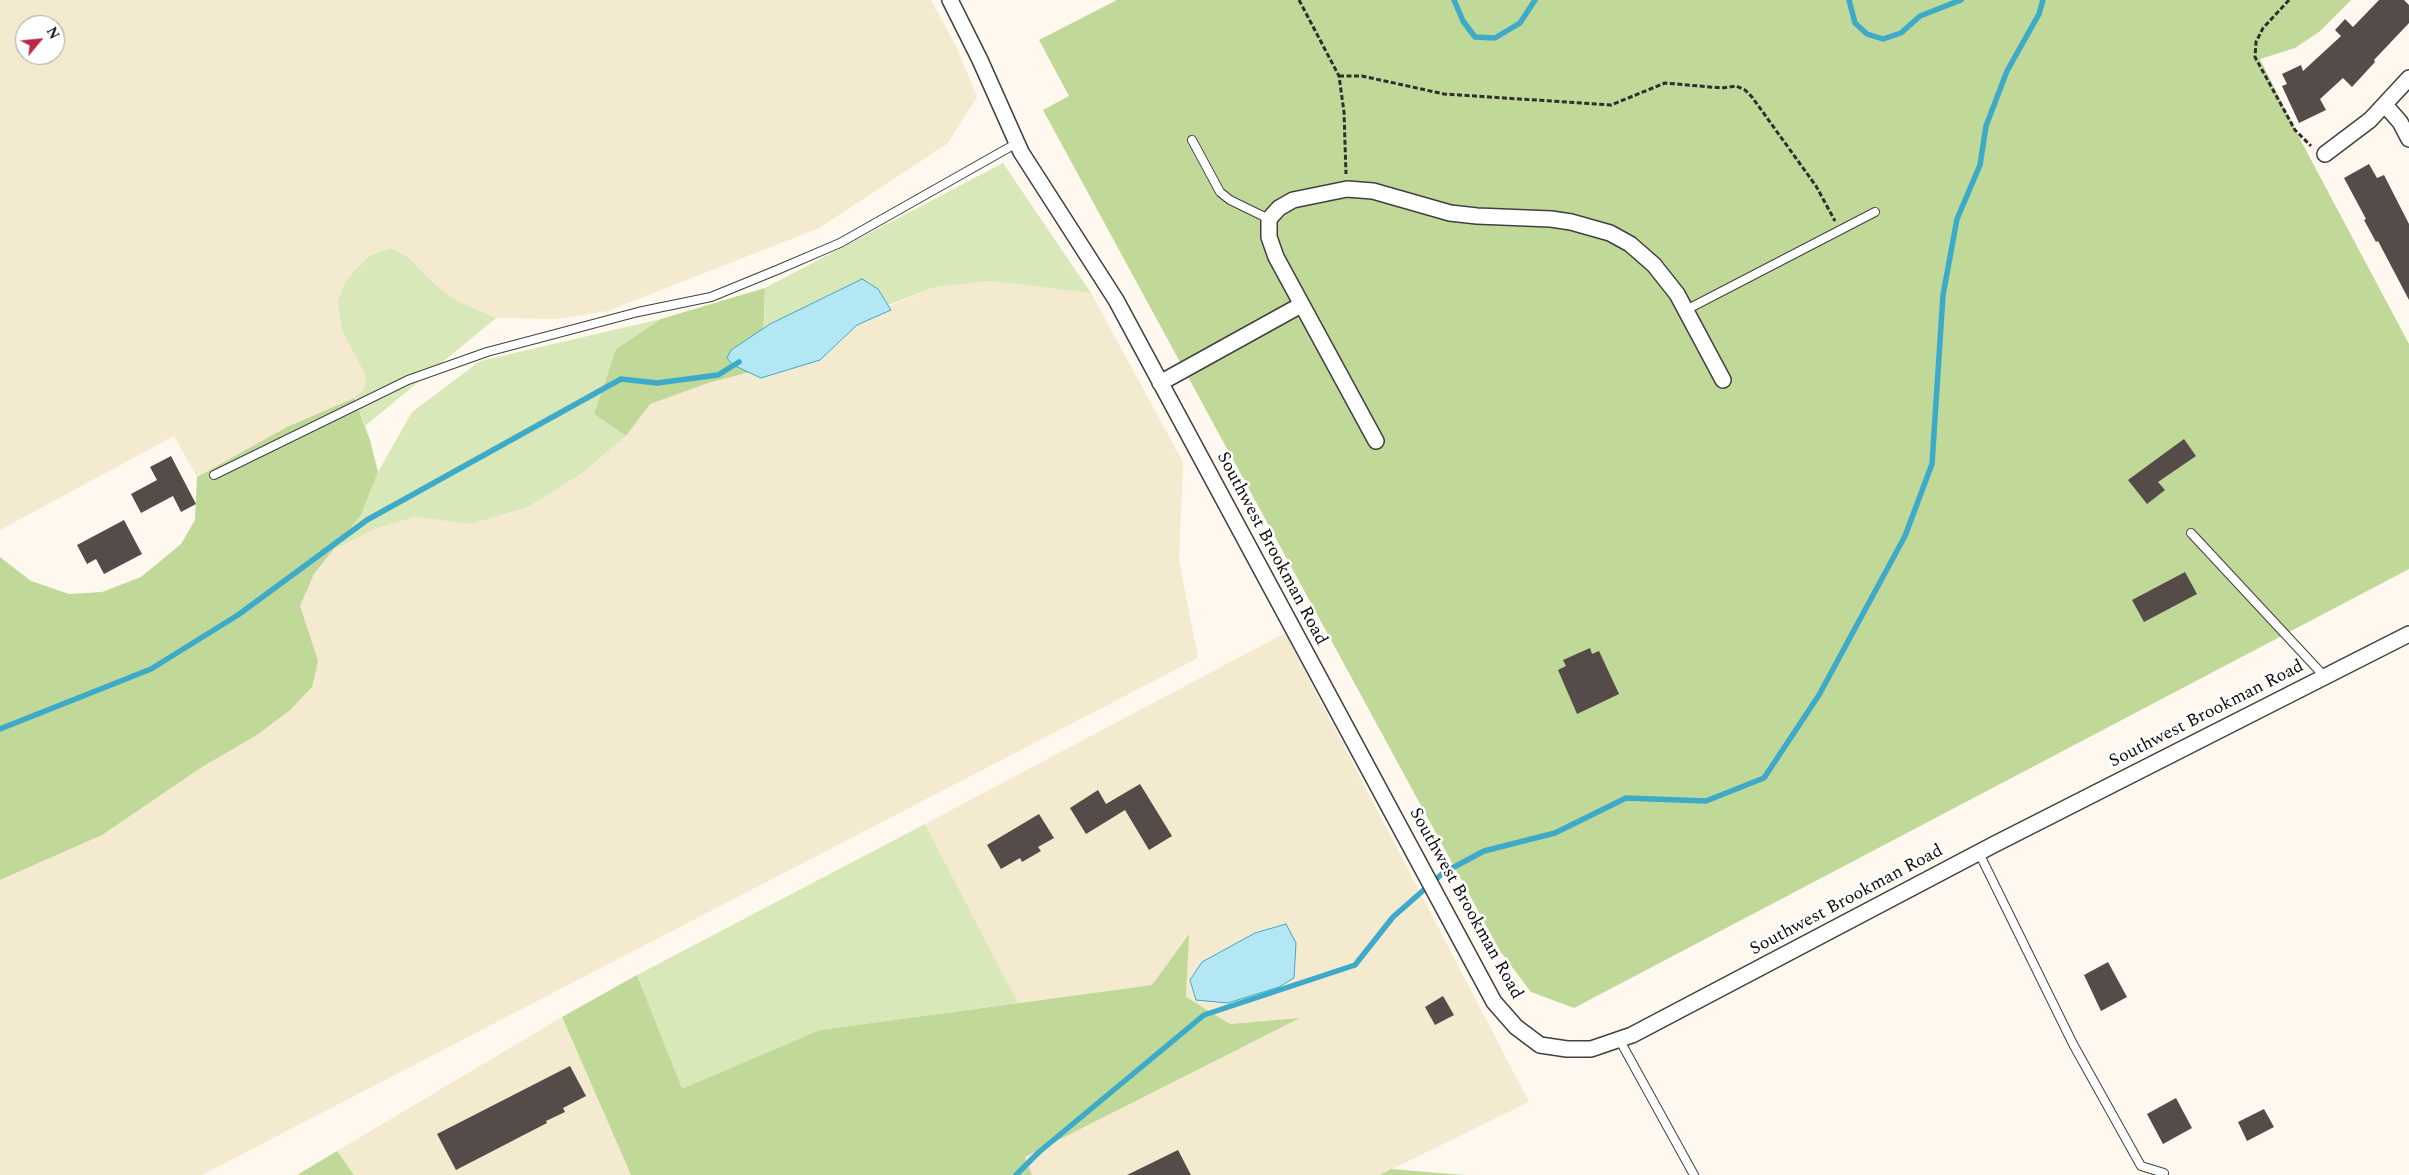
<!DOCTYPE html>
<style>
body{margin:0}
#map{position:relative;width:2409px;height:1175px;overflow:hidden;background:#fef8ee;font-family:Spectral,serif}
canvas{display:block}
.north{position:absolute;left:15px;top:15px;width:50px;height:50px;box-sizing:border-box;background:#fff;border:1px solid #9e9e9e;border-radius:50%;rotate:62deg;font-size:14px;font-weight:700;line-height:20px;text-align:center;color:#0d0d0d}
.north::after{content:'';display:block;margin:auto;width:18px;height:22px;background:#b92949;clip-path:polygon(50% 0,100% 100%,50% 72%,0 100%)}
</style>
<div id="map">
<canvas width="2409" height="1175"></canvas>
<div class="north">N</div>
</div>
<script>
const ctx = document.querySelector('canvas').getContext('2d');
ctx.lineJoin = 'round';
function fill(path, color) {
  ctx.fillStyle = color;
  ctx.fill(path, 'evenodd');
}
function shape(rows) {
  const path = new Path2D();
  for (const r of rows) {
    path.moveTo(r[0], r[1]);
    for (let i = 2; i < r.length; i += 2) path.lineTo(r[i], r[i + 1]);
  }
  return path;
}
function stroke(path, color, width, dash) {
  ctx.strokeStyle = color;
  ctx.lineWidth = width;
  ctx.lineCap = dash ? 'butt' : 'round';
  ctx.setLineDash(dash || []);
  ctx.stroke(path);
}
function write(font, color, halo, rows, align = 'center') {
  ctx.font = font + ' Spectral,serif';
  ctx.lineWidth = 5;
  ctx.setLineDash([]);
  ctx.textBaseline = 'middle';
  ctx.strokeStyle = halo;
  ctx.fillStyle = color;
  for (const [text, x, y, turn = 0] of rows) {
    ctx.save();
    ctx.translate(x, y);
    ctx.rotate((+turn || 0) * Math.PI / 180);
    ctx.textAlign = isNaN(turn) ? turn : align;
    if (halo) ctx.strokeText(text, 0, 0);
    ctx.fillText(text, 0, 0);
    ctx.restore();
  }
}
fill(shape([
 [0,0,931,0,956,46,977,97,947,144,819,228,608,311,558,319,496,318,457,301,432,282,408,257,391,248,371,255,362,368,366,379,363,390,354,398,287,427,197,477,174,436,0,530],
 [25,25,55,25,55,55,25,55],
 [990,281,1091,293,1183,462,1179,560,1198,658,202,1175,0,1175,0,880,102,835,202,767,257,735,289,711,307,632,300,606,314,574,333,550,375,529,415,517,470,524,526,508,581,474,626,436,652,402,708,383,785,364,846,324,935,287],
 [1285,633,1529,1102,1380,1175,1032,1175,1025,1157,1298,1019,1230,1024,1186,997,1188,935,1152,985,1018,1003,925,824],
 [562,1017,631,1175,354,1175,337,1151]
]), '#f4eacf');
fill(shape([
 [1003,163,1091,293,990,281,935,287,888,305,878,289,764,328,765,288],
 [391,248,408,257,432,282,457,301,496,318,365,426,354,398,363,390,366,379,362,368,342,330,338,302,344,284,355,270,371,255],
 [661,319,616,349,594,414,626,436,581,474,526,508,470,524,415,517,375,529,333,550,361,515,378,472,412,412,480,361],
 [925,824,1018,1003,820,1030,682,1090,637,975]
]), '#d9e8b8');
fill(shape([
 [1117,0,2351,0,2319,32,2295,48,2260,59,2301,141,2409,344,2409,569,1574,1008,1531,992,1500,951,1043,110,1069,96,1039,40],
 [765,288,762,369,708,383,650,404,626,436,594,414,616,349,661,319],
 [354,398,370,440,378,472,361,515,314,574,300,606,318,661,312,687,289,711,257,735,202,767,102,835,0,880,0,557,31,581,69,594,102,592,141,577,181,544,195,520,197,477,287,427],
 [1189,934,1186,997,1230,1024,1300,1018,1025,1157,1032,1175,631,1175,562,1017,637,975,682,1089,820,1030,1152,985],
 [337,1151,354,1175,297,1175],
 [1391,1169,1465,1175,1380,1175]
]), '#c0d898');
const water = shape([
 [862,279,878,289,891,310,857,325,820,360,761,378,733,365,727,358,731,350,770,324,862,279],
 [1286,924,1296,943,1294,978,1279,987,1228,1003,1196,1000,1190,980,1202,962,1255,933,1286,924]
]);
fill(water, '#b4e7f4');
stroke(water, '#3daac9', 1);
stroke(shape([
 [1454,0,1463,21,1475,37,1495,38,1520,23,1535,0],
 [1849,0,1855,23,1867,34,1883,39,1901,33,1920,16,1961,0],
 [0,729,151,669,238,615,367,520,621,379,657,383,718,375,739,362],
 [1016,1175,1039,1152,1204,1015,1355,965,1393,917,1443,873,1484,851,1555,833,1626,798,1706,801,1764,778,1819,695,1905,536,1932,464,1943,295,1957,219,1980,165,1986,126,2007,71,2039,14,2043,0]
]), '#3daac9', 5.5);
fill(shape([
 [2379,0,2404,0,2409,5,2409,23,2374,60,2375,62,2352,87,2343,78,2320,99,2326,110,2299,123,2282,86,2287,84,2282,74,2301,65,2303,71,2341,36,2335,30,2345,19,2353,27],
 [2369,164,2377,178,2384,175,2409,224,2409,300,2378,241,2376,242,2364,220,2366,219,2344,178],
 [2184,439,2196,456,2158,482,2165,490,2147,504,2128,480],
 [171,456,196,504,181,512,173,496,141,513,131,494,157,480,150,467],
 [124,520,142,554,104,574,96,559,87,564,77,545],
 [2185,572,2197,594,2144,622,2132,600],
 [1590,648,1592,654,1599,651,1619,694,1577,714,1558,670,1566,666,1563,660],
 [1140,784,1172,836,1149,850,1125,810,1086,834,1070,808,1098,790,1106,804],
 [1039,814,1054,838,1038,847,1041,851,1022,862,1020,858,1001,869,987,845],
 [2108,962,2127,997,2101,1011,2084,975],
 [1443,996,1454,1015,1435,1025,1425,1007],
 [570,1066,586,1096,563,1108,565,1112,546,1121,547,1123,456,1170,437,1134],
 [2176,1098,2192,1128,2163,1144,2147,1114],
 [2264,1109,2274,1127,2247,1141,2238,1122],
 [1178,1150,1191,1175,1127,1175]
]), '#554c4a');
const lane = shape([
 [1192,140,1220,192,1230,200,1269,219],
 [1686,310,1875,212],
 [214,475,408,380,487,352,638,312,711,297,777,270,840,243,1017,143],
 [2191,533,2325,677],
 [1979,853,2073,1044,2141,1166,2164,1173],
 [1619,1039,1694,1175]
]);
const street = shape([
 [950,0,980,60,1021,152,1116,300,1494,1002,1516,1027,1540,1045,1567,1049,1591,1049,1632,1035,1995,844,2409,634],
 [2385,105,2400,122,2409,139],
 [2325,154,2370,120,2409,78],
 [1160,383,1301,305],
 [1376,441,1276,257,1269,237,1269,219,1279,208,1293,200,1347,189,1373,191,1450,213,1477,216,1551,219,1571,222,1610,233,1630,244,1654,265,1677,294,1723,380]
]);
stroke(lane, '#404040', 10);
stroke(street, '#404040', 18);
stroke(shape([
 [1299,0,1339,76,1344,112,1346,174],
 [2289,0,2263,28,2256,42,2255,57,2295,130,2311,146],
 [1339,76,1362,76,1444,94,1611,105,1665,83,1722,88,1736,86,1745,90,1752,97,1816,186,1835,221]
]), '#2f2f2f', 3, [5, 2.5]);
stroke(lane, '#fff', 8);
stroke(street, '#fff', 15);
write('18px', '#0d0d0d', '#fff', [
 ["Southwest Brookman Road",1271,549,62],
 ["Southwest Brookman Road",2207,715,-27],
 ["Southwest Brookman Road",1847,901,-28],
 ["Southwest Brookman Road",1465,904,61]
]);
</script>
